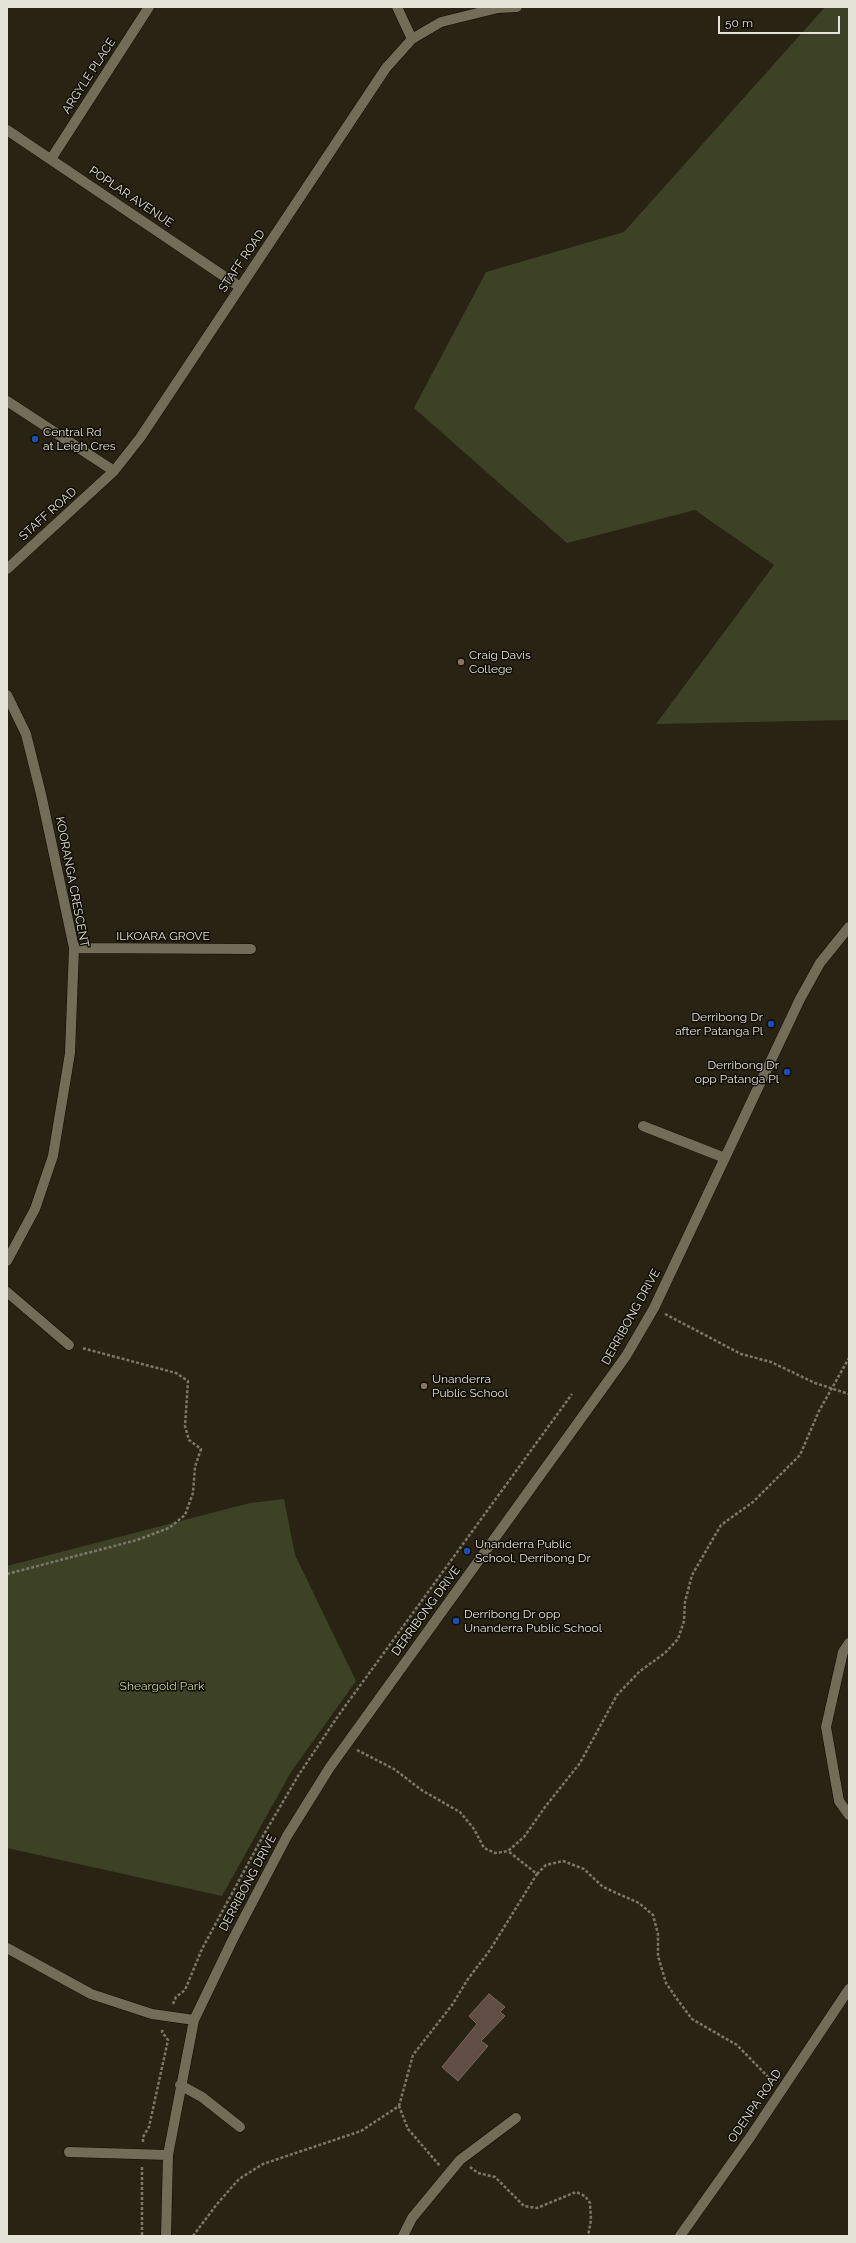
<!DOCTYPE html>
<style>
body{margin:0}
#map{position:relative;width:856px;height:2243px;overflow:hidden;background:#282312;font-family:Raleway,sans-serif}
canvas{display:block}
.frame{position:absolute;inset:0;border:8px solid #e5e2d7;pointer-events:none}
.scale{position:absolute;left:718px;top:16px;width:122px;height:18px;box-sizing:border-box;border:2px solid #e5e2d7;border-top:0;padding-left:5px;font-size:12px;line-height:14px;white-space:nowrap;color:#e5e2d7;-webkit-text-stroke:3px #0f0d06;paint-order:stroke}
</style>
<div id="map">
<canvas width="856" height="2243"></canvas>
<div class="frame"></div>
<div class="scale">50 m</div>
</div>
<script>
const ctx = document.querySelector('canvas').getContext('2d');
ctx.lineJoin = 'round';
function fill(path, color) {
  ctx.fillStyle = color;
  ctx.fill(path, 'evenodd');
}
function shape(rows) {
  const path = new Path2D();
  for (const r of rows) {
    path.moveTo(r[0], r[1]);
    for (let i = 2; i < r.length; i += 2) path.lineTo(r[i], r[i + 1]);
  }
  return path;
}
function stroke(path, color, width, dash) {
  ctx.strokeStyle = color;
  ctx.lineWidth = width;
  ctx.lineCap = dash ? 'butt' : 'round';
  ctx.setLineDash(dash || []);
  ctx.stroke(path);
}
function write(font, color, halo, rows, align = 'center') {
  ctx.font = font + ' Raleway,sans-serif';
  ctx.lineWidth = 3;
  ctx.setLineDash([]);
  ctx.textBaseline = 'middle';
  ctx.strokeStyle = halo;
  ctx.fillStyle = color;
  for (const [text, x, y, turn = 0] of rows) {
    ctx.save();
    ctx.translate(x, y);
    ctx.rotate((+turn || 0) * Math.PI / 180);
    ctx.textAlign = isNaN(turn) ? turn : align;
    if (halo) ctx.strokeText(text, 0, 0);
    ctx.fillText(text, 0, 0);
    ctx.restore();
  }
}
fill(shape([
 [825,7,849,7,849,720,656,724,774,565,695,510,567,543,414,408,486,272,624,232],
 [284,1499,295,1555,356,1681,291,1772,222,1896,7,1848,7,1566,250,1503]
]), '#3d4227');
const building = shape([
 [489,1994,505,2007,500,2012,505,2016,481,2041,488,2046,458,2081,442,2067,477,2024,469,2016,489,1994]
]);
fill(building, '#604d44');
stroke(building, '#7c675e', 1);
const minor = shape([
 [397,7,412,39],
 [7,130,240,287],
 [51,159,149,7],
 [7,401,114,471],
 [7,569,114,471,140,438,386,68,412,39,441,22,498,8,517,7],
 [7,695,26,734,41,794,74,948,70,1053,53,1156,35,1209,7,1261],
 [74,948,251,949],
 [643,1126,725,1158],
 [7,1292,69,1345],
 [849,1643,843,1652,826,1727,839,1801,849,1815],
 [7,1948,91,1994,152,2014,194,2020],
 [180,2085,202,2097,240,2127],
 [69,2152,168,2155],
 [166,2236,168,2155,194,2020,233,1939,287,1836,330,1767,626,1356,654,1308,800,999,820,963,849,927],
 [403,2236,412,2218,460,2160,516,2118],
 [680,2236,751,2136,849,1989]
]);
stroke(minor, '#110c01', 11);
stroke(shape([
 [665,1314,741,1354,771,1362,815,1383,849,1394],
 [7,1574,137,1540,169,1528,185,1515,193,1493,195,1467,201,1449,189,1440,185,1426,188,1381,176,1373,82,1348],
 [357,1750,394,1769,423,1791,460,1812,474,1829,484,1848,495,1853,508,1851,524,1837,545,1807,580,1763,617,1695,640,1671,665,1653,678,1639,684,1621,685,1602,692,1575,721,1525,753,1502,800,1455,819,1411,849,1358],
 [537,1874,546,1865,563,1861,584,1869,603,1887,639,1903,653,1915,658,1934,658,1956,666,1983,677,1999,692,2019,737,2045,772,2081],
 [173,2004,176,1997,185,1990,202,1949,263,1836,298,1776,338,1716,572,1394],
 [399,2106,413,2055,452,2005,468,1979,490,1950,537,1874,508,1851],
 [143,2142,143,2137,149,2127,168,2040,162,2032,163,2029],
 [142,2167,142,2236],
 [470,2167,478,2173,495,2177,524,2206,537,2208,576,2192,585,2196,590,2203,591,2220,588,2236],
 [193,2236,217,2204,239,2179,263,2164,361,2131,399,2106,408,2129,440,2166]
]), '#7c7869', 2.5, [3, 2]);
stroke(minor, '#726d59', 10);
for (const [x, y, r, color] of [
 [35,439,4,"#1a4fb4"],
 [461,662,4,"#8d6e63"],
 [771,1024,4,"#1a4fb4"],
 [787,1072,4,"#1a4fb4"],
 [424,1386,4,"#8d6e63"],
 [467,1551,4,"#1a4fb4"],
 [456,1621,4,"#1a4fb4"]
]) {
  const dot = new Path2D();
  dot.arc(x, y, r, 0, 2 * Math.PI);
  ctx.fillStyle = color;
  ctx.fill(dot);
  stroke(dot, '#0f0d06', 1.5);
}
write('12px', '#e5e2d7', '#0f0d06', [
 ["ARGYLE PLACE",89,76,-57],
 ["POPLAR AVENUE",131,197,34],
 ["STAFF ROAD",242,261,-56],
 ["STAFF ROAD",48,514,-42],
 ["KOORANGA CRESCENT",72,882,79],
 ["ILKOARA GROVE",163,936],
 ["DERRIBONG DRIVE",631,1317,-61],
 ["DERRIBONG DRIVE",426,1611,-54],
 ["DERRIBONG DRIVE",248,1883,-62],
 ["ODENPA ROAD",755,2106,-56]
]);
write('12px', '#e5e2d7', '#0f0d06', [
 ["Central Rd",43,432],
 ["at Leigh Cres",43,446],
 ["Craig Davis",469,655],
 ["College",469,669],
 ["Derribong Dr",763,1017,"right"],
 ["after Patanga Pl",763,1031,"right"],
 ["Derribong Dr",779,1065,"right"],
 ["opp Patanga Pl",779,1079,"right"],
 ["Unanderra",432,1379],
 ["Public School",432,1393],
 ["Unanderra Public",475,1544],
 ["School, Derribong Dr",475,1558],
 ["Derribong Dr opp",464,1614],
 ["Unanderra Public School",464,1628]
], 'left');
write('12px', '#c9d895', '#0f0d06', [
 ["Sheargold Park",162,1686]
]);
</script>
